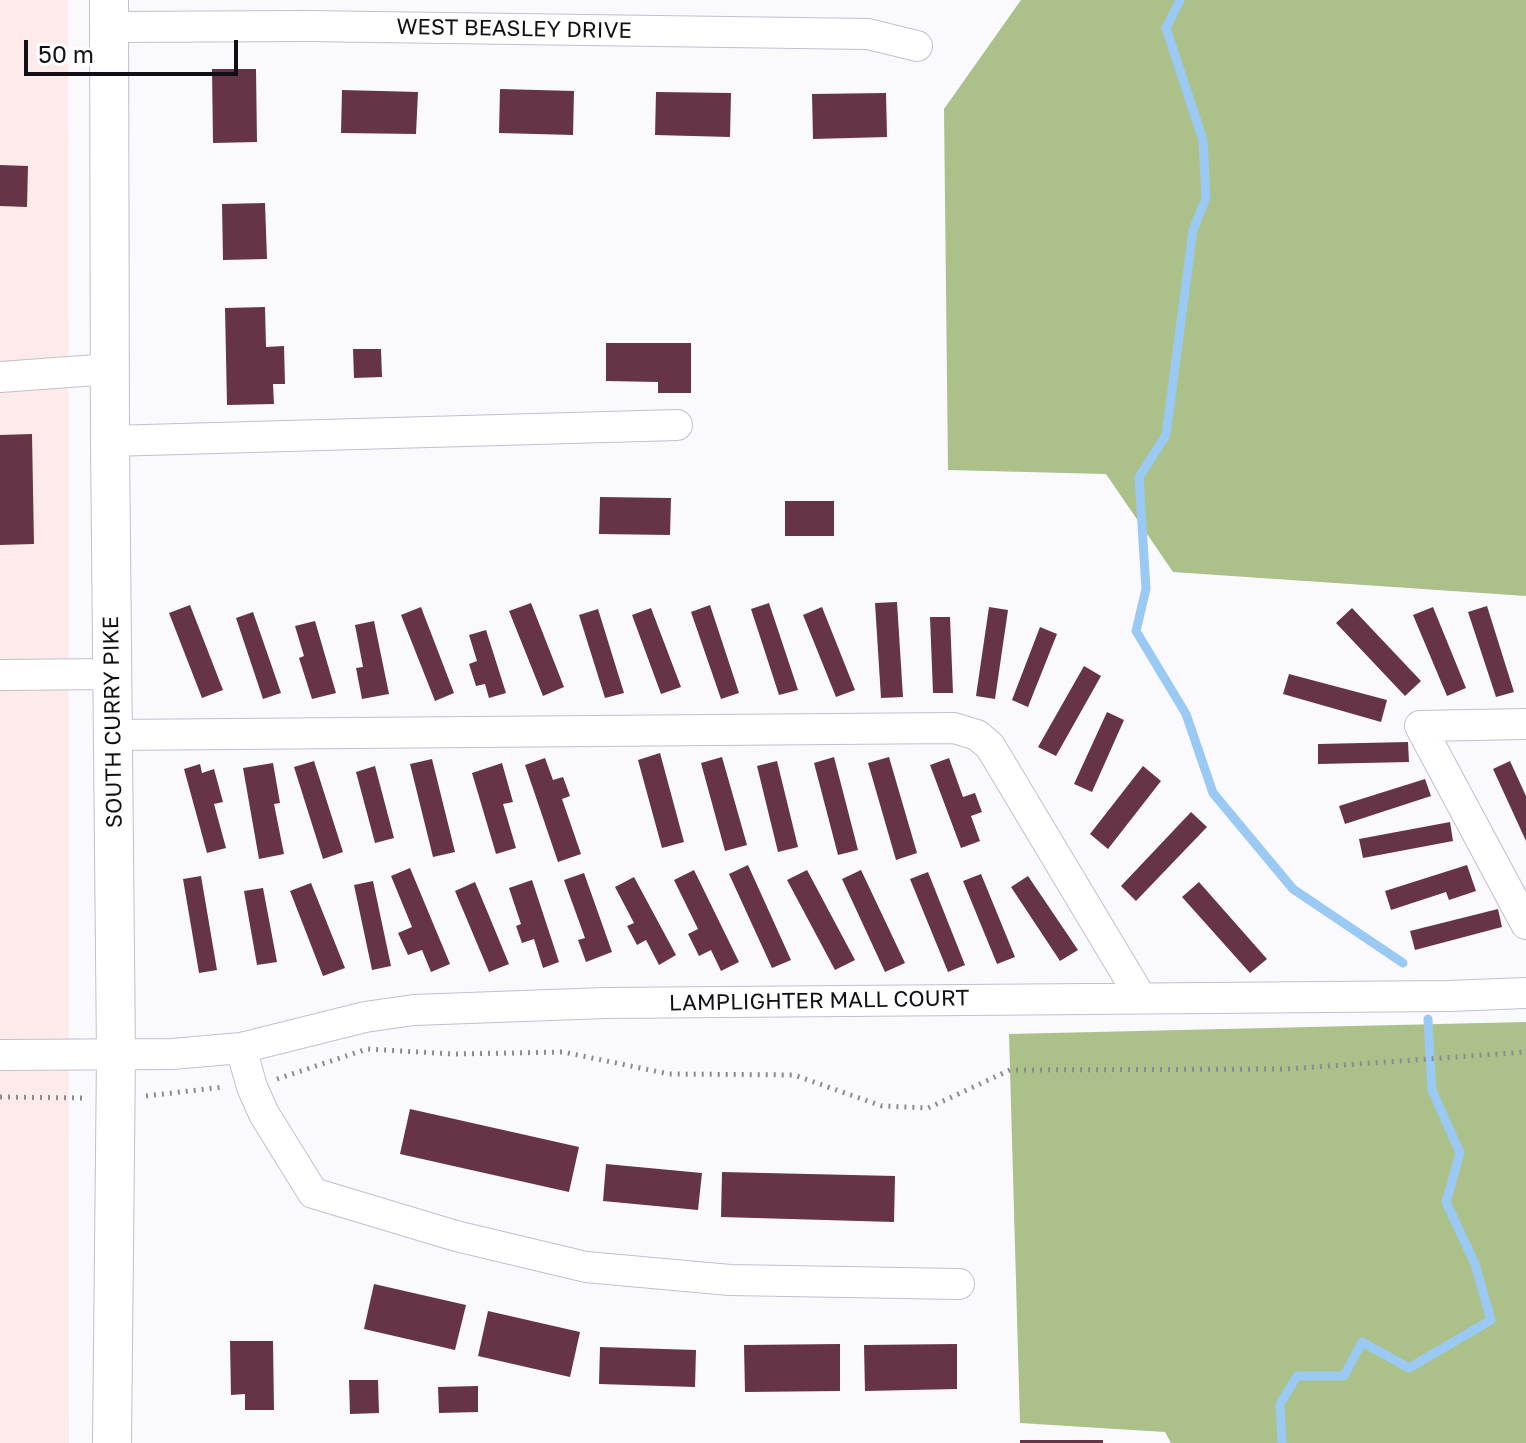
<!DOCTYPE html>
<style>
body{margin:0}
#map{position:relative;width:1526px;height:1443px;overflow:hidden;background:#faf9fd;font-family:"Golos Text",sans-serif}
canvas{display:block}
.scale{position:absolute;left:24px;top:40px;width:214px;height:36px;box-sizing:border-box;border:4px solid #121016;border-top:0;padding-left:10px;font-size:24px;line-height:28px;white-space:nowrap;color:#121016;-webkit-text-stroke:6px #fff;paint-order:stroke}
</style>
<div id="map">
<canvas width="1526" height="1443"></canvas>
<div class="scale">50 m</div>
</div>
<script>
const ctx = document.querySelector('canvas').getContext('2d');
ctx.lineJoin = 'round';
function fill(path, color) {
  ctx.fillStyle = color;
  ctx.fill(path, 'evenodd');
}
function shape(rows) {
  const path = new Path2D();
  for (const r of rows) {
    path.moveTo(r[0], r[1]);
    for (let i = 2; i < r.length; i += 2) path.lineTo(r[i], r[i + 1]);
  }
  return path;
}
function stroke(path, color, width, dash) {
  ctx.strokeStyle = color;
  ctx.lineWidth = width;
  ctx.lineCap = dash ? 'butt' : 'round';
  ctx.setLineDash(dash || []);
  ctx.stroke(path);
}
function write(font, color, halo, rows, align = 'center') {
  ctx.font = font + ' "Golos Text",sans-serif';
  ctx.lineWidth = 8;
  ctx.setLineDash([]);
  ctx.textBaseline = 'middle';
  ctx.strokeStyle = halo;
  ctx.fillStyle = color;
  for (const [text, x, y, turn = 0] of rows) {
    ctx.save();
    ctx.translate(x, y);
    ctx.rotate((+turn || 0) * Math.PI / 180);
    ctx.textAlign = isNaN(turn) ? turn : align;
    if (halo) ctx.strokeText(text, 0, 0);
    ctx.fillText(text, 0, 0);
    ctx.restore();
  }
}
fill(shape([
 [0,0,68,0,69,1443,0,1443]
]), '#fcebea');
fill(shape([
 [1021,0,1526,0,1526,596,1173,572,1106,474,948,470,944,109],
 [1526,1022,1526,1443,1171,1443,1165,1432,1020,1423,1009,1034]
]), '#acc08a');
stroke(shape([
 [1180,0,1166,28,1203,140,1206,198,1193,230,1166,435,1139,477,1146,589,1136,631,1186,714,1213,793,1293,889,1403,963],
 [1282,1443,1280,1404,1297,1376,1344,1376,1362,1342,1409,1368,1491,1320,1475,1264,1446,1202,1460,1153,1432,1090,1428,1019]
]), '#9acaf3', 9);
fill(shape([
 [212,69,256,69,257,142,213,143],
 [500,89,574,91,573,135,499,133],
 [342,90,418,92,416,134,341,133],
 [656,92,731,93,730,137,655,135],
 [886,93,887,137,813,139,812,94],
 [0,165,28,166,27,207,0,206],
 [265,203,267,259,223,260,222,204],
 [265,307,266,347,284,346,285,384,273,384,274,404,227,405,225,308],
 [606,343,691,343,691,393,658,393,658,382,606,381],
 [353,349,381,349,382,377,354,378],
 [32,434,34,544,0,545,0,435],
 [600,497,671,498,670,535,599,534],
 [785,501,834,501,834,536,785,536],
 [897,602,903,697,881,698,875,603],
 [531,603,564,687,543,696,509,611],
 [769,603,798,690,779,695,751,609],
 [190,605,223,690,202,698,169,613],
 [710,605,739,693,721,699,691,612],
 [1487,606,1514,692,1496,697,1468,612],
 [421,607,454,693,435,701,401,615],
 [822,607,855,690,836,697,803,615],
 [989,607,1008,610,995,699,976,696],
 [1433,607,1466,688,1447,696,1413,615],
 [651,608,681,687,661,694,632,615],
 [1352,608,1421,681,1405,696,1336,623],
 [598,609,624,693,605,698,579,615],
 [253,612,281,693,263,699,236,618],
 [930,617,950,617,953,693,933,693],
 [315,621,336,693,312,699,299,658,304,656,295,626],
 [374,621,389,694,362,699,356,668,363,667,355,625],
 [1040,627,1057,634,1028,707,1012,700],
 [486,630,506,693,489,698,485,684,476,686,469,664,477,661,469,635],
 [1084,666,1101,676,1056,756,1038,747],
 [1289,674,1387,700,1381,722,1283,694],
 [1107,712,1124,720,1092,792,1074,784],
 [1408,742,1409,762,1318,764,1318,744],
 [660,753,684,842,662,848,638,760],
 [722,757,747,845,725,851,701,763],
 [834,757,858,850,838,855,814,763],
 [889,757,917,853,896,860,868,763],
 [545,758,553,780,563,777,570,796,562,799,581,854,558,862,525,765],
 [949,758,963,797,975,793,982,812,971,816,980,841,961,848,930,765],
 [432,759,455,852,433,857,410,764],
 [314,761,343,852,323,859,294,767],
 [777,761,798,847,778,852,757,766],
 [1510,761,1526,796,1526,841,1493,769],
 [273,763,280,803,274,804,284,854,259,859,243,768],
 [502,763,513,802,503,804,516,848,496,854,472,773],
 [200,764,202,773,214,769,223,802,214,804,226,848,207,853,184,769],
 [375,766,394,838,375,843,356,772],
 [1143,766,1161,781,1108,849,1090,834],
 [1425,779,1431,796,1345,824,1339,806],
 [1191,812,1207,827,1136,901,1121,886],
 [1450,822,1453,841,1363,858,1359,839],
 [748,865,791,960,772,968,729,874],
 [1467,865,1476,891,1449,900,1446,892,1391,910,1385,891],
 [410,868,450,964,431,972,422,950,408,955,398,933,412,927,391,876],
 [694,870,739,962,721,971,711,950,699,956,688,934,698,929,674,880],
 [807,870,855,960,835,970,787,880],
 [861,870,905,963,885,972,842,879],
 [928,872,965,965,948,972,910,879],
 [584,873,612,952,586,962,578,940,585,938,564,880],
 [981,874,1015,957,997,964,963,881],
 [201,876,217,970,199,973,183,879],
 [1028,876,1078,950,1060,961,1011,887],
 [634,877,676,955,659,965,646,940,637,945,627,926,634,923,615,887],
 [532,880,559,962,543,968,534,939,522,943,516,926,521,924,509,888],
 [373,881,391,966,372,970,354,885],
 [475,882,509,964,489,972,455,891],
 [1199,882,1267,959,1250,973,1182,897],
 [311,883,345,968,323,976,290,891],
 [263,888,277,962,257,965,244,891],
 [1498,909,1502,927,1415,950,1410,931],
 [410,1109,579,1147,569,1192,400,1154],
 [606,1164,702,1173,698,1210,603,1201],
 [722,1172,895,1176,894,1222,721,1217],
 [374,1284,466,1305,455,1350,364,1329],
 [488,1311,580,1332,570,1377,478,1356],
 [230,1341,273,1341,274,1410,245,1410,245,1394,231,1395],
 [840,1344,840,1391,745,1392,744,1345],
 [957,1344,957,1389,865,1391,864,1345],
 [600,1347,696,1350,695,1387,599,1384],
 [349,1380,378,1380,379,1413,350,1414],
 [478,1386,478,1412,439,1413,438,1387],
 [1020,1440,1103,1440,1103,1443,1020,1443]
]), '#673447');
const minor = shape([
 [109,27,306,26,868,34,917,46],
 [0,377,110,369],
 [110,441,677,425],
 [0,675,112,674],
 [1526,724,1420,726,1526,924],
 [113,735,954,728,977,735,990,746,1141,998],
 [241,1048,252,1087,264,1114,313,1193,456,1236,586,1267,730,1280,959,1284],
 [0,1055,172,1054,241,1048,365,1017,414,1010,605,1003,1448,996,1526,993]
]);
const major = shape([
 [109,0,110,441,116,1055,112,1443]
]);
stroke(minor, '#c3bed0', 32);
stroke(major, '#c3bed0', 40);
stroke(shape([
 [277,1079,367,1049,453,1054,563,1052,669,1074,794,1075,882,1106,928,1108,1010,1070,1287,1069,1526,1052],
 [146,1096,223,1087],
 [0,1097,84,1098]
]), '#8c8b90', 5, [2, 6]);
stroke(minor, '#fff', 30);
stroke(major, '#fff', 38);
write('22px', '#121016', '#fff', [
 ["WEST BEASLEY DRIVE",514,29,1],
 ["SOUTH CURRY PIKE",113,722,-91],
 ["LAMPLIGHTER MALL COURT",819,1001,-1]
]);
</script>
